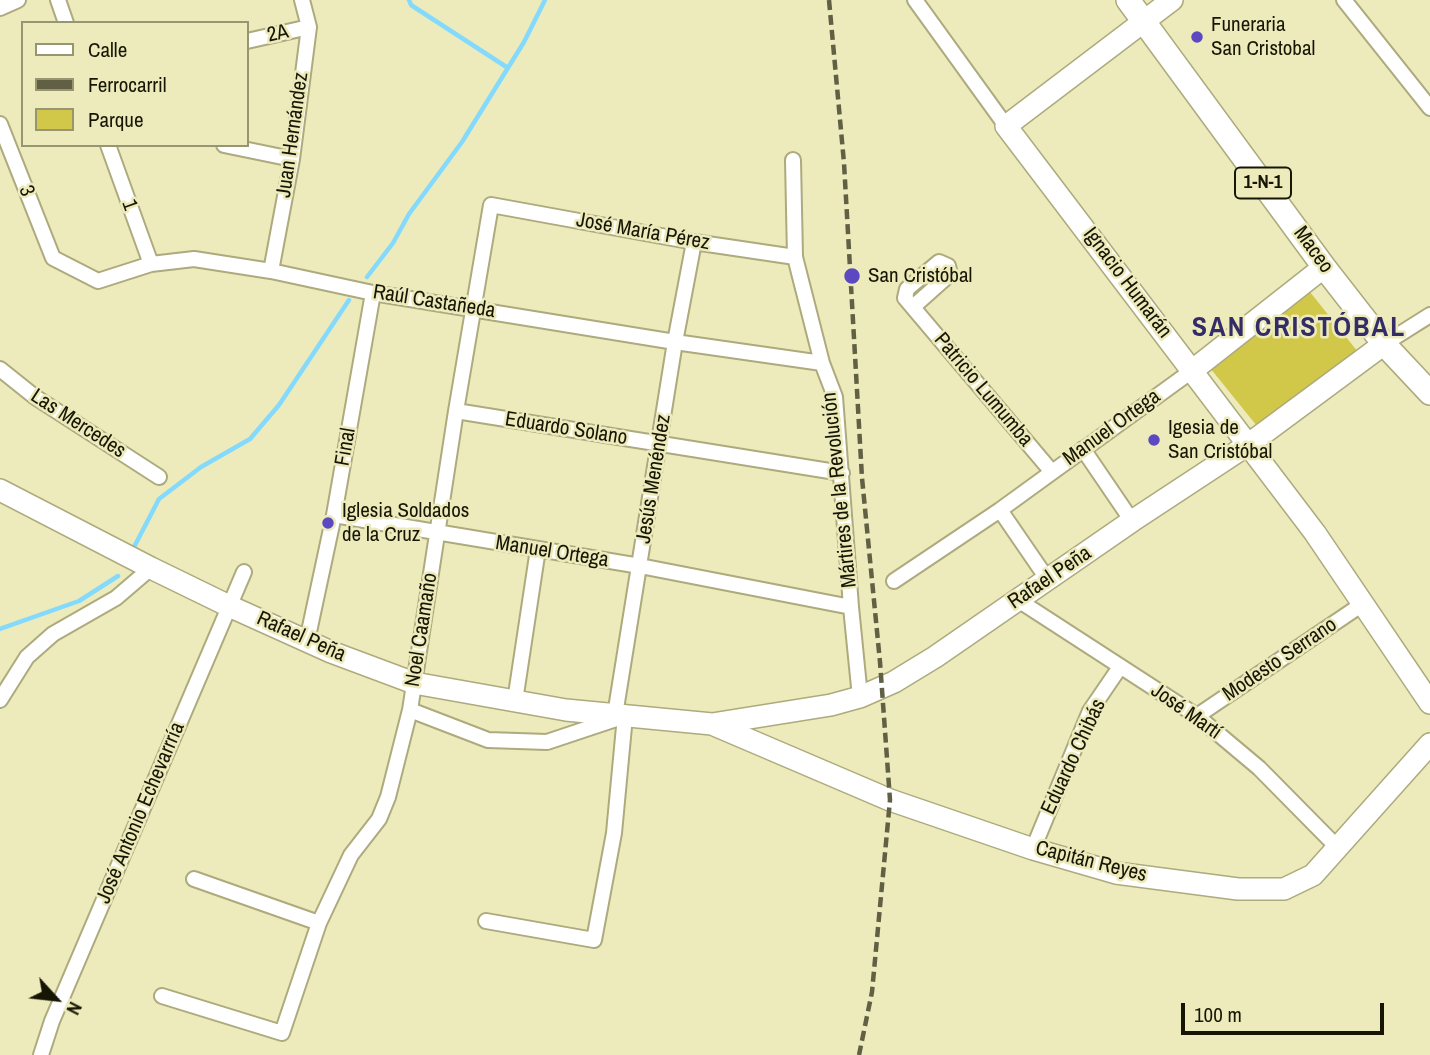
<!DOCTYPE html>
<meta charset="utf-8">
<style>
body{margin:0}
#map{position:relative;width:1430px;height:1055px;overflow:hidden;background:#edebbb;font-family:"Archivo Narrow",sans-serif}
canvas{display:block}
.legend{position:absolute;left:21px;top:21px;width:228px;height:126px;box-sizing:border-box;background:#edebbb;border:2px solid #979672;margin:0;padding:9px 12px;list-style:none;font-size:21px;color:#171605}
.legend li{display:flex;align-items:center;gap:14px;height:35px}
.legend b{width:35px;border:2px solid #979672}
.north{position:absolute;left:21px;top:964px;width:70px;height:70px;-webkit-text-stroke:5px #edebbb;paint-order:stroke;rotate:117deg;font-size:19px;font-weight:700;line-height:28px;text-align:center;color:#171605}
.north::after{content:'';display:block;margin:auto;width:24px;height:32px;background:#171605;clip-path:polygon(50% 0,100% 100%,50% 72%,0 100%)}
.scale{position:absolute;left:1181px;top:1003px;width:203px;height:32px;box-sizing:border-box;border:4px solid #171605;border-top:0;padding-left:9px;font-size:21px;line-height:24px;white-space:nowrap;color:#171605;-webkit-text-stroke:5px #edebbb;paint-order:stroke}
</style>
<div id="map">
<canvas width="1430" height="1055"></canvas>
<ul class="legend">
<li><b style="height:9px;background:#fff"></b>Calle</li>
<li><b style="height:9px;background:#616044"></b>Ferrocarril</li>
<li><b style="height:19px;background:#d1c849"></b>Parque</li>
</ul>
<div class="north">N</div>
<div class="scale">100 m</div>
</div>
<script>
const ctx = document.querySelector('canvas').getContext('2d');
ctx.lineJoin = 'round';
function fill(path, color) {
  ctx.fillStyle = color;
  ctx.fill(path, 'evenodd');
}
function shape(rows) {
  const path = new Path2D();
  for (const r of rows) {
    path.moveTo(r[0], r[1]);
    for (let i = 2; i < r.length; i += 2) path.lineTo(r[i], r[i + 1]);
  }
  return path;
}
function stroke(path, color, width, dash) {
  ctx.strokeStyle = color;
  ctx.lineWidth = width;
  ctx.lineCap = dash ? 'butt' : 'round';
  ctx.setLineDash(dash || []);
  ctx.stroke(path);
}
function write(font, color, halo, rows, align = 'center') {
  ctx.font = font + ' "Archivo Narrow",sans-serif';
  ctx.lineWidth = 5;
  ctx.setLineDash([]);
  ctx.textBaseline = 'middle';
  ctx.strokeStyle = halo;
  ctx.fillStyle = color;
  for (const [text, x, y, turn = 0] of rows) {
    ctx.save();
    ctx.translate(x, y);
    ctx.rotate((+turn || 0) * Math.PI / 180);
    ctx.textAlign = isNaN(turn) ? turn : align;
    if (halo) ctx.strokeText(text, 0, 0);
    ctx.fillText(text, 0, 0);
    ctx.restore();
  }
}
fill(shape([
 [1306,287,1362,357,1261,431,1206,363]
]), '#d1c849');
stroke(shape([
 [409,0,411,5,508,68],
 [367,277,393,243,409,214,462,142,524,42,545,0],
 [133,549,159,499,201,467,250,439,279,405,349,300],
 [0,629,79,601,118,576]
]), '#83dafc', 4.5);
const street = shape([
 [58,0,66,23],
 [915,0,1006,126],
 [1344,0,1430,108],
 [0,8,18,0],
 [247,41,309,27],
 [0,124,53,258,98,281,151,264,194,259,271,271,373,293,675,342,822,363],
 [108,145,151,264],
 [224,145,292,159],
 [793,160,795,257,822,363,835,397,851,607,860,697],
 [271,271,292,159,309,27,302,0],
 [913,307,950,274,948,266,939,262,907,289,905,298,1052,472],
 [1384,344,1430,315],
 [0,369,35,397,159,477],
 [456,411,842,473],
 [1083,449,1132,521],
 [1000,510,1048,580],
 [334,515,640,566,851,607],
 [894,581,1000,510,1193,370],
 [1018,600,1197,716,1259,768,1337,847],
 [307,641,334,515,373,293],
 [0,700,27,657,53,634,116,598,151,568],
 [515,701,538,549],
 [410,710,488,740,547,742,625,716,614,833,594,940,486,921],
 [615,715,675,342,694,242],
 [1197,716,1364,603],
 [1033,849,1090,711,1120,667],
 [194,879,319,923],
 [162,996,282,1033,319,923,351,855,379,819,388,797,410,710,456,411,491,205,694,242,795,257],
 [41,1055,52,1021,244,572]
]);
const secondary = shape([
 [1172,0,1006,126,1315,533,1430,703],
 [1193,370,1324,267],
 [0,490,151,568,229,606,331,652,414,683,566,710,712,724,831,705,860,697,894,682,935,657,1132,521,1249,444,1384,344],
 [712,724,890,800,1033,849,1116,873,1238,889,1284,889,1313,875,1430,744]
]);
const primary = shape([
 [1128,0,1324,267,1384,344,1430,393]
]);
stroke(street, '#adaa7d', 18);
stroke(secondary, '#adaa7d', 24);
stroke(primary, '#adaa7d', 26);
stroke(street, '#fff', 14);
stroke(secondary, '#fff', 21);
stroke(primary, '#fff', 23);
stroke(shape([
 [829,0,844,163,862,478,880,662,890,800,872,992,859,1055]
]), '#616044', 4.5, [10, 5]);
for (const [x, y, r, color] of [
 [1197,37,7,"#5c48c1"],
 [852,276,9,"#5c48c1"],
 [1154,440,7,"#5c48c1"],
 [328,523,7,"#5c48c1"]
]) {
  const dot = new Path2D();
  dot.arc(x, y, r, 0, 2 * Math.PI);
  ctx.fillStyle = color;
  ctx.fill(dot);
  stroke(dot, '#edebbb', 2.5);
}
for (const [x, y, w] of [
 [1263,183,56]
]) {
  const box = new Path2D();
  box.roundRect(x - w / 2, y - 15.5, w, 31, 5);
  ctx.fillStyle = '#edebbb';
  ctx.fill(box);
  stroke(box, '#171605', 2);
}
write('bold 19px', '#171605', null, [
 ["1-N-1",1263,183]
]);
write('21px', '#171605', '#edebbb', [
 ["Funeraria",1211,25],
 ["San Cristobal",1211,49],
 ["San Cristóbal",868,276],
 ["Igesia de",1168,428],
 ["San Cristóbal",1168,452],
 ["Iglesia Soldados",342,511],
 ["de la Cruz",342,535]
], 'left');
write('21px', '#171605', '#edebbb', [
 ["2A",278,34,-13],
 ["Juan Hernández",293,135,-82],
 ["3",26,191,68],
 ["1",129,205,70],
 ["José María Pérez",643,232,10],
 ["Maceo",1313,250,54],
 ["Ignacio Humarán",1127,283,53],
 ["Raúl Castañeda",434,302,9],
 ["Patricio Lumumba",983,390,50],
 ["Las Mercedes",78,424,33],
 ["Manuel Ortega",1112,428,-36],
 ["Eduardo Solano",566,429,9],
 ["Final",346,447,-80],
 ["Jesús Menéndez",654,479,-81],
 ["Mártires de la Revolución",840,490,-96],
 ["Manuel Ortega",552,552,9],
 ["Rafael Peña",1050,578,-34],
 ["Noel Caamaño",422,630,-81],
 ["Rafael Peña",301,637,24],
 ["Modesto Serrano",1280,660,-34],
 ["José Martí",1186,712,35],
 ["Eduardo Chibás",1074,757,-65],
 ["José Antonio Echevarrría",141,813,-67],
 ["Capitán Reyes",1091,862,14]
]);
ctx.letterSpacing = '2px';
write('bold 28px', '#332c67', '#edebbb', [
 ["SAN CRISTÓBAL",1299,328]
]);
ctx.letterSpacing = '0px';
</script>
